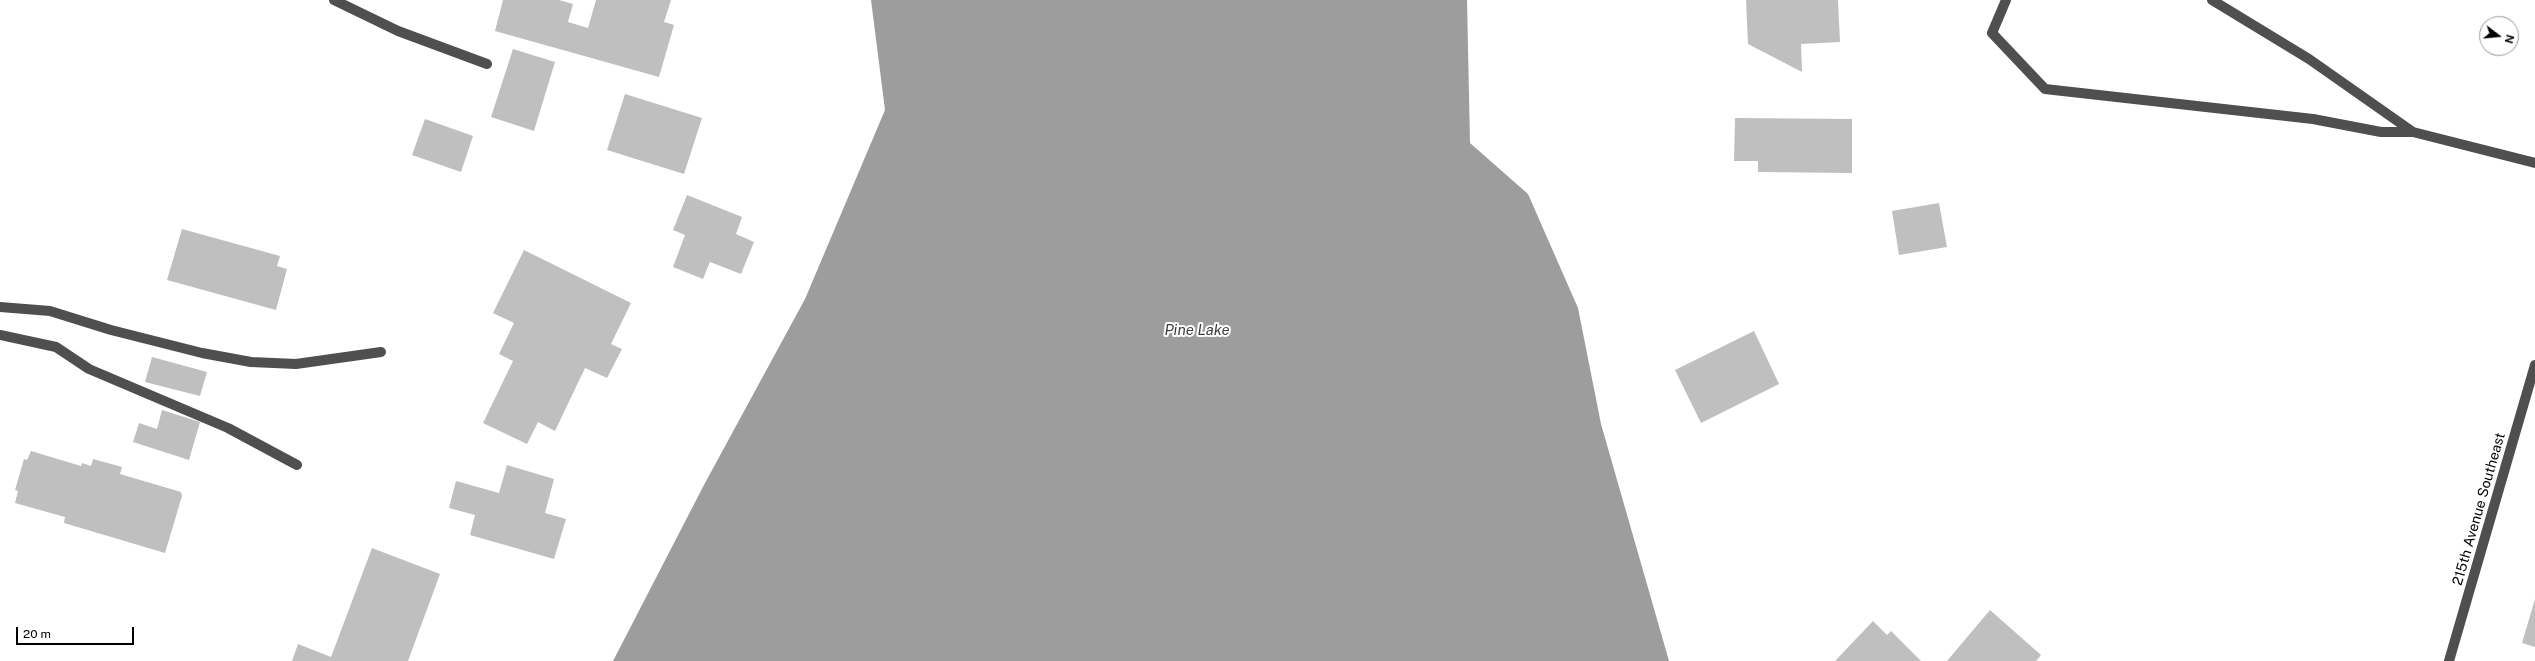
<!DOCTYPE html>
<style>
body{margin:0}
#map{position:relative;width:2535px;height:661px;overflow:hidden;background:#fff;font-family:"Public Sans",sans-serif}
canvas{display:block}
.north{position:absolute;left:2479px;top:16px;width:40px;height:40px;box-sizing:border-box;background:#fff;border:1px solid #999;border-radius:50%;rotate:106deg;font-size:11px;font-weight:700;line-height:16px;text-align:center;color:#000}
.north::after{content:'';display:block;margin:auto;width:14px;height:18px;background:#000;clip-path:polygon(50% 0,100% 100%,50% 72%,0 100%)}
.scale{position:absolute;left:16px;top:627px;width:118px;height:18px;box-sizing:border-box;border:2px solid #000;border-top:0;padding-left:5px;font-size:12px;line-height:14px;white-space:nowrap;color:#000;-webkit-text-stroke:3px #fff;paint-order:stroke}
</style>
<div id="map">
<canvas width="2535" height="661"></canvas>
<div class="north">N</div>
<div class="scale">20 m</div>
</div>
<script>
const ctx = document.querySelector('canvas').getContext('2d');
ctx.lineJoin = 'round';
function fill(path, color) {
  ctx.fillStyle = color;
  ctx.fill(path, 'evenodd');
}
function shape(rows) {
  const path = new Path2D();
  for (const r of rows) {
    path.moveTo(r[0], r[1]);
    for (let i = 2; i < r.length; i += 2) path.lineTo(r[i], r[i + 1]);
  }
  return path;
}
function stroke(path, color, width, dash) {
  ctx.strokeStyle = color;
  ctx.lineWidth = width;
  ctx.lineCap = dash ? 'butt' : 'round';
  ctx.setLineDash(dash || []);
  ctx.stroke(path);
}
function write(font, color, halo, rows, align = 'center') {
  ctx.font = font + ' "Public Sans",sans-serif';
  ctx.lineWidth = 4;
  ctx.setLineDash([]);
  ctx.textBaseline = 'middle';
  ctx.strokeStyle = halo;
  ctx.fillStyle = color;
  for (const [text, x, y, turn = 0] of rows) {
    ctx.save();
    ctx.translate(x, y);
    ctx.rotate((+turn || 0) * Math.PI / 180);
    ctx.textAlign = isNaN(turn) ? turn : align;
    if (halo) ctx.strokeText(text, 0, 0);
    ctx.fillText(text, 0, 0);
    ctx.restore();
  }
}
fill(shape([
 [871,0,1467,0,1470,143,1528,194,1578,308,1601,424,1669,661,613,661,705,483,805,299,885,110]
]), '#9d9d9d');
fill(shape([
 [503,0,559,0,573,4,568,22,588,28,596,0,671,0,664,22,674,25,659,77,495,31],
 [1746,0,1838,0,1840,42,1801,44,1802,72,1748,44],
 [513,49,555,62,534,131,491,117],
 [625,94,702,118,684,174,607,150],
 [1735,118,1852,119,1852,173,1758,172,1758,161,1734,161],
 [425,119,473,136,461,172,412,155],
 [687,195,742,217,736,234,754,242,741,274,710,262,703,279,673,267,685,235,673,230],
 [1939,203,1947,247,1899,255,1892,211],
 [182,229,280,256,277,266,287,269,276,310,167,280],
 [524,250,631,303,611,344,622,349,607,378,585,368,555,431,538,422,527,444,483,423,513,361,499,354,514,323,493,313],
 [1754,331,1779,384,1701,423,1675,370],
 [152,357,207,372,200,396,145,382],
 [162,410,200,422,189,460,133,442,139,423,157,429],
 [31,451,81,466,82,463,91,466,93,459,122,467,120,474,181,492,182,496,165,553,64,523,65,517,15,503,18,491,15,490,24,459,27,460],
 [507,465,554,479,545,513,566,519,554,559,470,535,475,515,449,508,456,481,499,493],
 [372,548,440,574,408,661,292,661,298,644,331,657],
 [2535,599,2535,647,2522,643],
 [1990,610,2041,655,2036,661,1947,661],
 [1873,621,1887,635,1891,631,1921,661,1835,661]
]), '#bfbfbf');
stroke(shape([
 [334,0,398,31,487,64],
 [2006,0,1992,33,2045,89,2313,119,2381,132,2413,132,2535,163],
 [2212,0,2309,59,2413,132],
 [0,307,50,311,111,330,202,353,251,362,296,364,381,352],
 [0,335,56,347,89,369,228,428,297,465],
 [2449,661,2535,365]
]), '#4f4f4f', 10);
write('14px', '#000', '#fff', [
 ["215th Avenue Southeast",2479,509,-74]
]);
write('italic 15px', '#3e3e3e', '#fff', [
 ["Pine Lake",1197,330]
]);
</script>
